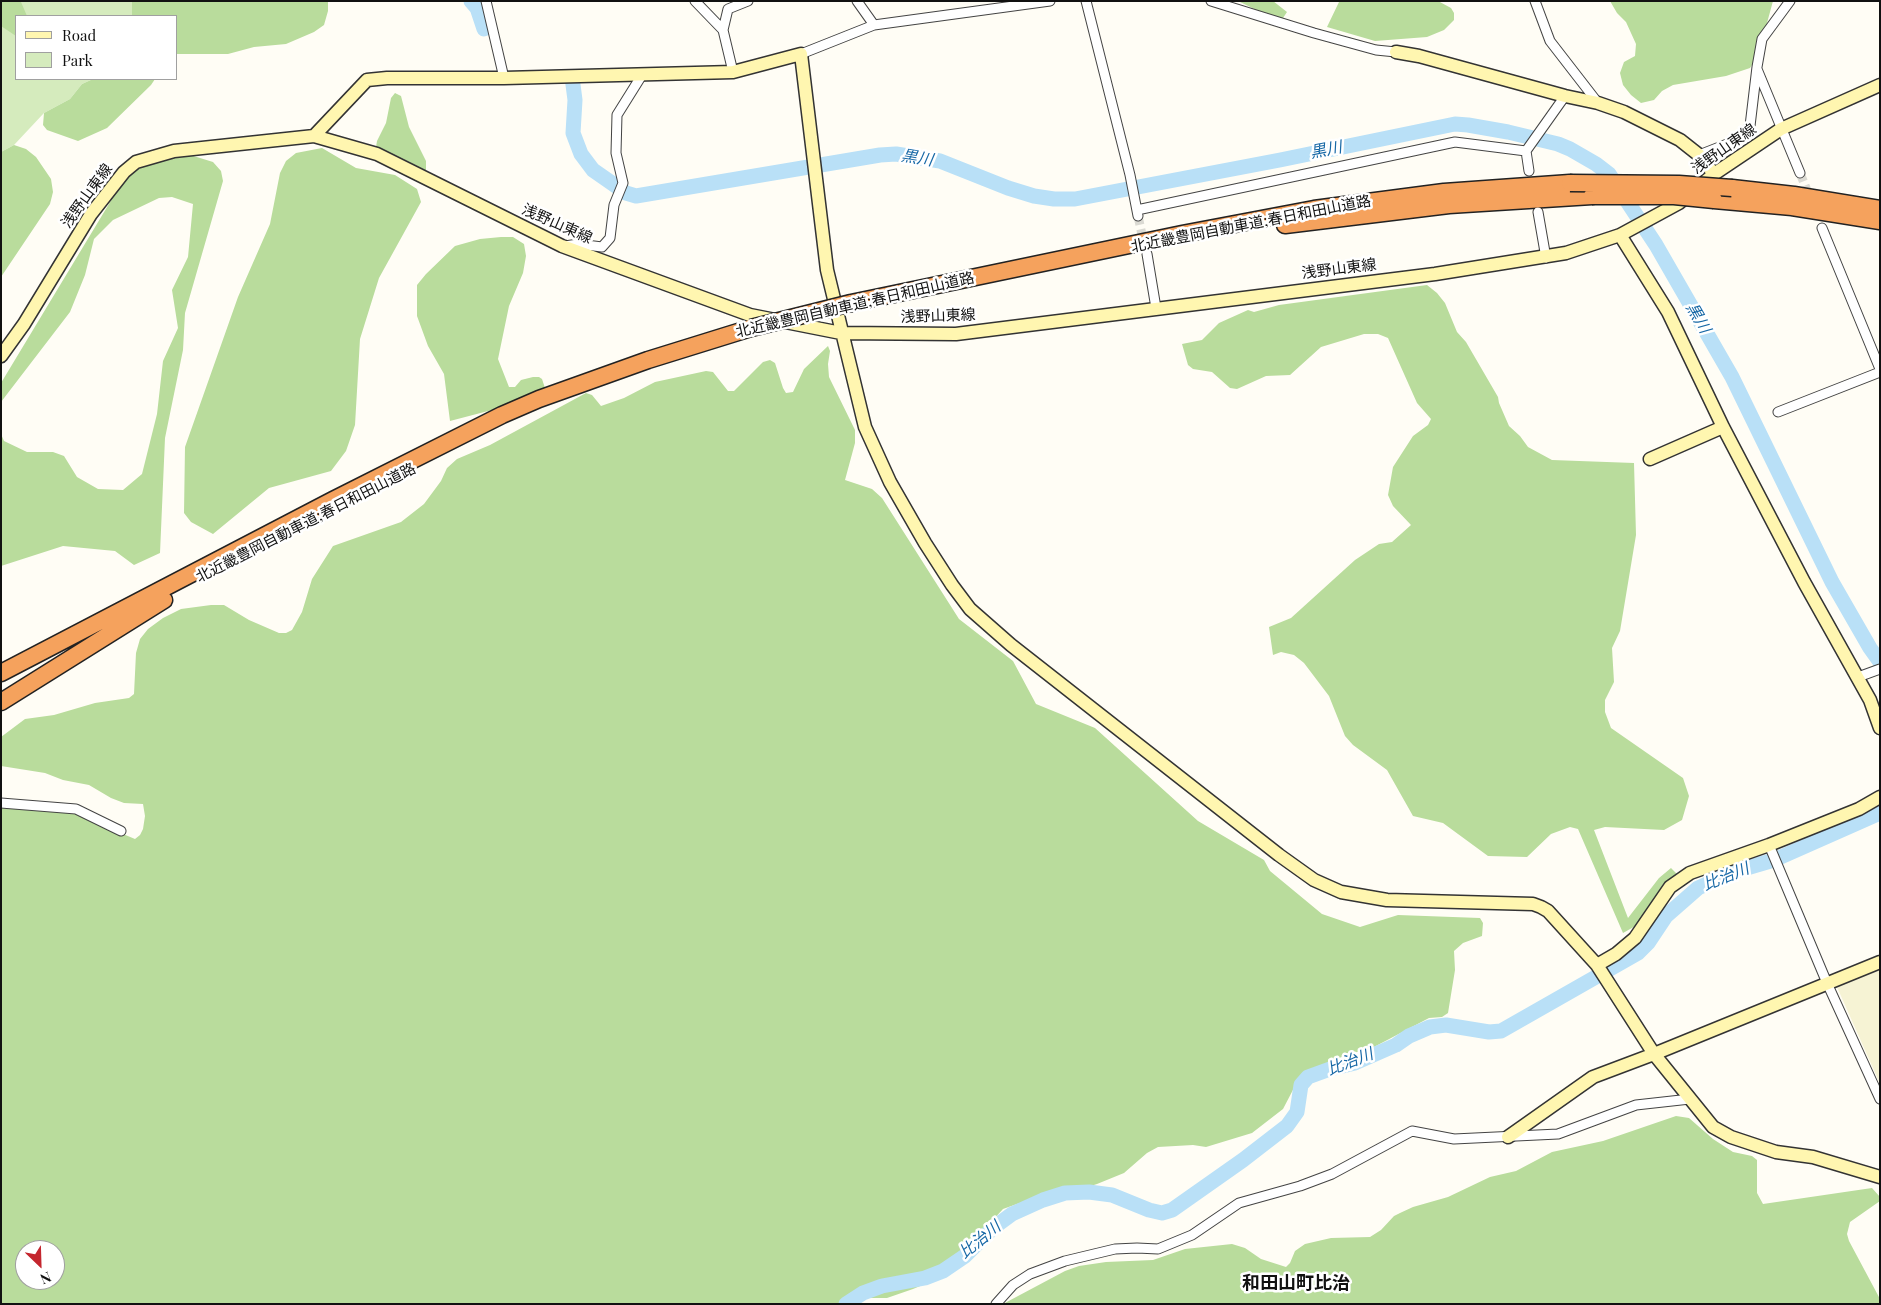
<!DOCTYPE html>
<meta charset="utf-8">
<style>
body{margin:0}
#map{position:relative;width:1881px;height:1305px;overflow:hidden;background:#fffdf5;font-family:"Playfair Display",serif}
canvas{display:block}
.frame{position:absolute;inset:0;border:2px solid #111;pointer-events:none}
.legend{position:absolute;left:15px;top:15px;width:162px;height:65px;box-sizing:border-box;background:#fff;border:1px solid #a0a0a0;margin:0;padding:6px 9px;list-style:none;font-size:15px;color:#111}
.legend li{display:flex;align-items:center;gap:10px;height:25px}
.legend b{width:25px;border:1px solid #a0a0a0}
.north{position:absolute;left:15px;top:1240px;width:50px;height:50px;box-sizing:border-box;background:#fff;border:1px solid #a0a0a0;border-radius:50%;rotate:156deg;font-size:14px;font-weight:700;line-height:20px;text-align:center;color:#111}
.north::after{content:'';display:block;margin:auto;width:18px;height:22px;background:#c4262e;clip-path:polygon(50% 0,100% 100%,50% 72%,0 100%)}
</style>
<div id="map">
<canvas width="1881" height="1305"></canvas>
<div class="frame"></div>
<ul class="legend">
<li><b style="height:6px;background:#fff6b0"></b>Road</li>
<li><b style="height:14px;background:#d5ebbd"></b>Park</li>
</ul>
<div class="north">N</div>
</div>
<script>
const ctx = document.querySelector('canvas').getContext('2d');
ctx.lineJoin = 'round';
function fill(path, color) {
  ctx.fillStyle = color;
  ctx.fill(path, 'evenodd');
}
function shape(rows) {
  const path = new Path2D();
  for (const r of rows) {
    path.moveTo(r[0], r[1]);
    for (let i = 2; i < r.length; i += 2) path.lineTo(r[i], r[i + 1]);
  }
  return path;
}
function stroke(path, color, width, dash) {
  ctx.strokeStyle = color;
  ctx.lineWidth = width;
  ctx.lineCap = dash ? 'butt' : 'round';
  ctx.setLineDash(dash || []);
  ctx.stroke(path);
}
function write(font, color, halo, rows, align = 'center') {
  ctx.font = font + ' "Playfair Display","Noto Sans JP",serif';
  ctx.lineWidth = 5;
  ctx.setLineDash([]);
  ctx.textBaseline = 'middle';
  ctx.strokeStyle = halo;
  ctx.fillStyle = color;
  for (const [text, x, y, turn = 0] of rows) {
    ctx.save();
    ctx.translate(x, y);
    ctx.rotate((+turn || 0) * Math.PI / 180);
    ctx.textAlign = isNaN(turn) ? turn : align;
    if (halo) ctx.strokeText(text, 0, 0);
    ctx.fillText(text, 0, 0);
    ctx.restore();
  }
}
fill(shape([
 [1880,970,1880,1084,1837,987]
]), '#f6f3d4');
fill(shape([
 [1,1,132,1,132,16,16,16,16,79,93,79,82,84,70,99,44,113,14,145,1,152]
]), '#d5ebbd');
fill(shape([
 [1,1,21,2,27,16,16,16,16,36,1,26],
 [132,1,328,1,328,11,324,25,314,32,286,44,254,47,228,54,176,54,176,16,132,16],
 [1238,1,1273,1,1287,12,1283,18,1277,20],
 [1337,1,1438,1,1451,8,1454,13,1454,20,1444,30,1427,37,1375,41,1327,27,1339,2],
 [1610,1,1773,1,1758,56,1750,68,1726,76,1673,85,1662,91,1654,100,1641,103,1631,95,1623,85,1620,73,1624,62,1635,56,1636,44,1626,22,1617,13],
 [93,79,155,79,151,85,107,128,78,141,47,130,43,125,44,113,70,99,82,84],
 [395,93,401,96,409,127,426,161,426,172,376,147,377,141,386,123,391,98],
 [14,145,26,149,36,157,51,179,53,192,50,204,1,277,1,152],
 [322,148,356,168,395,175,417,189,421,202,379,278,360,339,355,425,346,451,331,471,269,488,213,534,191,522,184,513,185,447,238,297,270,224,280,173,286,161,296,153],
 [174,153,187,154,213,162,221,171,223,181,185,313,183,350,165,438,160,553,134,565,115,551,63,546,1,566,1,434,4,441,27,452,53,452,64,456,77,477,98,489,123,490,142,474,157,414,163,361,178,328,172,290,188,257,193,204,172,197,159,198,113,220,94,239,85,275,70,312,1,402,1,383,127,174],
 [501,237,513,237,524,244,526,256,523,273,509,306,498,359,509,387,515,387,521,380,533,377,539,377,542,379,546,391,530,400,450,421,444,374,428,346,417,316,417,285,426,274,455,246,480,239],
 [1427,285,1437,293,1445,303,1457,332,1466,342,1498,397,1499,403,1509,426,1520,436,1528,447,1552,460,1634,463,1636,535,1620,631,1612,648,1614,682,1605,700,1605,712,1611,728,1683,778,1689,796,1682,820,1664,830,1605,827,1594,830,1628,918,1659,878,1671,868,1677,874,1639,924,1623,933,1578,829,1570,827,1551,834,1527,857,1488,856,1443,823,1413,816,1387,770,1353,745,1345,736,1329,696,1304,663,1294,655,1281,652,1273,655,1269,627,1291,618,1355,560,1379,544,1392,542,1411,525,1393,506,1388,495,1393,467,1413,436,1428,425,1431,419,1417,403,1388,338,1378,334,1364,334,1321,347,1290,375,1266,376,1237,389,1230,388,1212,372,1193,369,1188,365,1182,344,1202,340,1219,323,1248,310,1254,312,1279,305],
 [828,346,830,351,828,364,829,377,855,430,855,443,845,480,872,489,882,498,959,619,1013,661,1036,704,1095,728,1198,821,1264,860,1270,871,1322,914,1360,927,1398,915,1480,918,1483,923,1482,936,1463,943,1454,951,1455,970,1448,1013,1442,1017,1429,1018,1374,1047,1344,1056,1309,1073,1295,1086,1283,1109,1252,1133,1206,1147,1193,1145,1158,1147,1147,1153,1124,1173,1097,1184,1078,1190,1072,1188,1059,1189,1003,1209,960,1256,932,1281,913,1289,887,1298,867,1298,854,1304,1,1304,1,805,56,806,135,839,140,835,143,829,145,816,143,804,124,803,111,798,89,785,63,780,45,773,1,766,1,737,25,719,54,715,95,703,129,698,134,694,136,653,140,639,148,629,163,618,181,609,211,605,224,605,249,620,279,633,286,633,292,630,302,612,312,579,333,546,401,522,424,504,441,481,447,468,457,459,490,445,586,393,592,395,601,406,624,398,655,382,706,371,713,372,728,391,734,391,763,362,770,360,775,363,783,388,786,393,793,392,804,369],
 [25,1250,55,1250,55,1280,25,1280],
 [1676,1116,1689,1118,1713,1139,1733,1152,1752,1156,1757,1160,1757,1193,1763,1204,1872,1188,1880,1197,1880,1201,1850,1222,1847,1234,1849,1241,1880,1299,1880,1304,1003,1304,1065,1271,1079,1266,1106,1262,1153,1260,1185,1249,1232,1244,1245,1248,1261,1259,1286,1267,1290,1263,1295,1251,1305,1244,1331,1238,1370,1237,1381,1230,1394,1216,1400,1213,1413,1207,1448,1197,1490,1177,1516,1171,1552,1152,1603,1141]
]), '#b9dc9c');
stroke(shape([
 [471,1,477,8,484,29],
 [572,77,575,100,573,133,581,154,593,170,626,193,636,196,880,155,896,154,940,161,1008,188,1034,196,1054,199,1075,199,1280,160,1455,124,1468,125,1508,132,1558,144,1570,149,1596,164,1609,174,1656,245,1732,377,1832,582,1870,648,1880,662],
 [846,1304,863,1293,882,1286,925,1278,943,1271,965,1256,993,1228,1012,1214,1043,1200,1065,1193,1089,1192,1112,1195,1149,1210,1162,1213,1172,1210,1243,1160,1287,1126,1297,1112,1301,1085,1308,1077,1330,1069,1355,1063,1396,1045,1409,1036,1430,1027,1446,1025,1489,1032,1501,1031,1638,953,1648,943,1666,916,1698,888,1733,872,1774,860,1880,813]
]), '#b9e0f7', 15);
stroke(shape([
 [1800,173,1810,198],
 [1138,216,1144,244]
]), '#dbdad3', 9, [9, 4.5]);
const street = shape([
 [486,1,504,78],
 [695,1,723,30],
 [857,1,874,25],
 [1086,1,1130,175,1138,216],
 [1211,1,1314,33,1376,50,1396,52],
 [1535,1,1550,41,1598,103],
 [801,54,874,25,1050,1],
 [1757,69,1800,173],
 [733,72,723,30,728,9,748,1],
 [1699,155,1727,144,1740,137,1750,126,1757,67,1762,39,1790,1],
 [1529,171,1526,151,1565,96],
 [1137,210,1455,142,1526,151],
 [1538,212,1546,258],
 [1822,228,1880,369],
 [565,246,578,244,602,247,610,238,614,205,623,183,616,153,617,115,642,75],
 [1147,254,1156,308],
 [1778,412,1880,372],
 [1858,677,1880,669],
 [1,803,76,809,121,831],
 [1769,845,1827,983,1880,1099],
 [996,1304,1013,1285,1030,1274,1065,1261,1115,1249,1137,1248,1158,1249,1192,1235,1239,1203,1300,1186,1332,1174,1412,1131,1454,1139,1558,1134,1636,1105,1690,1099]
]);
const secondary = shape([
 [1396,52,1419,56,1565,96,1598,103,1624,112,1680,140,1699,155,1714,174],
 [314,136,367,80,387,78,504,78,733,72,801,54,827,270,865,427,890,482,925,543,952,585,970,609,1011,645,1279,855,1314,880,1341,892,1387,900,1533,904,1541,907,1548,911,1597,965,1654,1054,1713,1127,1731,1137,1776,1152,1813,1157,1880,1177],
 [1620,235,1668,312,1723,427,1804,582,1870,700,1880,728],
 [1,356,24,324,91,214,124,172,136,162,174,151,314,136,377,154,562,246,750,315,841,333,956,334,1435,274,1566,253,1620,235,1679,203,1714,174,1781,129,1880,85],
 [1650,459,1723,427],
 [1597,965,1616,954,1635,938,1670,887,1690,873,1769,845,1859,809,1880,797],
 [1508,1137,1593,1077,1654,1054,1880,962]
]);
const highway = shape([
 [1732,188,1794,195,1880,209],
 [1714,200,1792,207,1880,221],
 [1285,225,1449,205,1592,196],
 [851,303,1182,234,1314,209,1444,192,1570,183],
 [1,673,333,500,502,415,539,399,648,360,751,328],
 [1,702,164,600]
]);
stroke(street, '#444', 11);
stroke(secondary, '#333', 15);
stroke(highway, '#222', 19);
stroke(street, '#fff', 9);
stroke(secondary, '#fff6b0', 12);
stroke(highway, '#f5a25d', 16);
const highwayBridge = shape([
 [1570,183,1679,184,1732,188],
 [1592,196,1674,196,1714,200],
 [751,328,851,303]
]);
stroke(highwayBridge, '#222', 19, []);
stroke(highwayBridge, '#f5a25d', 16);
write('15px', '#111', '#fff', [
 ["浅野山東線",1724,149,-35],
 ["浅野山東線",87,196,-54],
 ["浅野山東線",557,224,24],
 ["北近畿豊岡自動車道;春日和田山道路",1251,224,-11],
 ["浅野山東線",1339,269,-7],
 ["北近畿豊岡自動車道;春日和田山道路",855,305,-13],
 ["浅野山東線",938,316,-2],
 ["北近畿豊岡自動車道;春日和田山道路",306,523,-27]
]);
write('italic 16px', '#1768a6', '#fff', [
 ["黒川",1326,150,-11],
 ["黒川",917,158,9],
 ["黒川",1698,318,60],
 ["比治川",1726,877,-22],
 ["比治川",1350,1062,-21],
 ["比治川",980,1240,-39]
]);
write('bold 18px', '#111', '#fff', [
 ["和田山町比治",1296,1283]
]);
</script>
